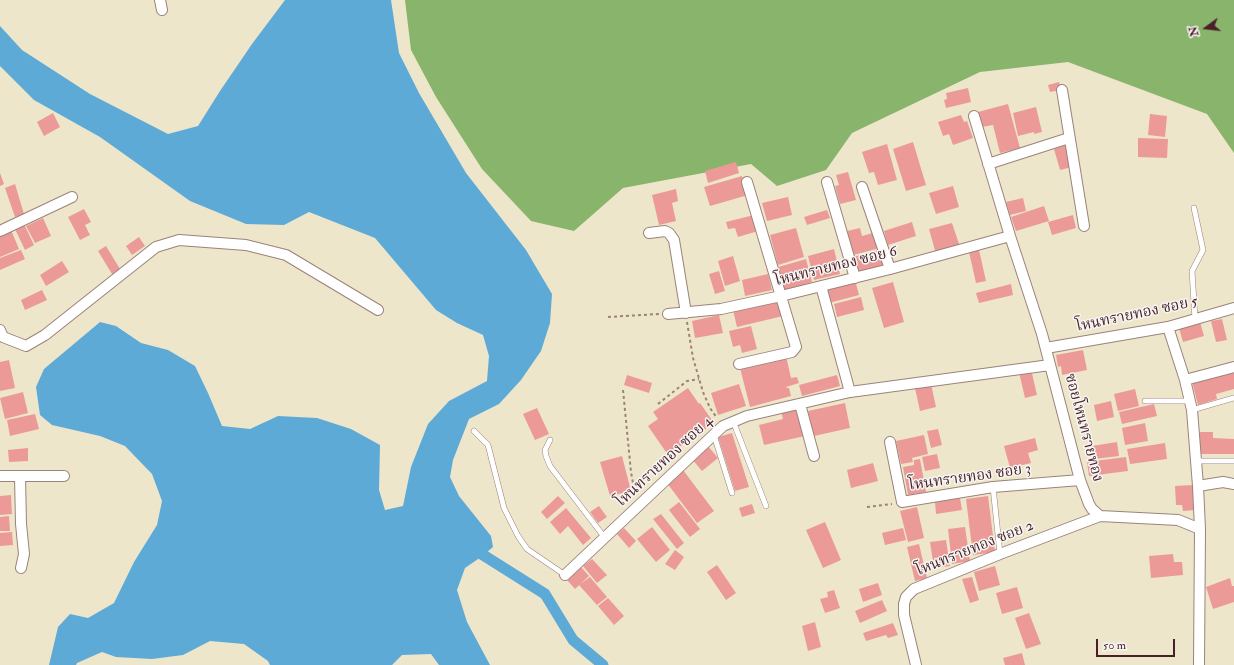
<!DOCTYPE html>
<meta charset="utf-8">
<style>
body{margin:0}
#map{position:relative;width:1234px;height:665px;overflow:hidden;background:#eee6cb;font-family:"IM FELL Double Pica",serif}
canvas{display:block}
.north{position:absolute;left:1186px;top:8px;width:40px;height:40px;-webkit-text-stroke:3px #f6f6f2;paint-order:stroke;rotate:255deg;font-size:11px;font-weight:700;line-height:16px;text-align:center;color:#4a1f2b}
.north::after{content:'';display:block;margin:auto;width:14px;height:18px;background:#4a1f2b;clip-path:polygon(50% 0,100% 100%,50% 72%,0 100%)}
.scale{position:absolute;left:1096px;top:639px;width:79px;height:18px;box-sizing:border-box;border:2px solid #4a1f2b;border-top:0;padding-left:5px;font-size:12px;line-height:14px;white-space:nowrap;color:#4a1f2b;-webkit-text-stroke:3px #f6f6f2;paint-order:stroke}
</style>
<div id="map">
<canvas width="1234" height="665"></canvas>
<div class="north">N</div>
<div class="scale">50 m</div>
</div>
<script>
const ctx = document.querySelector('canvas').getContext('2d');
ctx.lineJoin = 'round';
function fill(path, color) {
  ctx.fillStyle = color;
  ctx.fill(path, 'evenodd');
}
function shape(rows) {
  const path = new Path2D();
  for (const r of rows) {
    path.moveTo(r[0], r[1]);
    for (let i = 2; i < r.length; i += 2) path.lineTo(r[i], r[i + 1]);
  }
  return path;
}
function stroke(path, color, width, dash) {
  ctx.strokeStyle = color;
  ctx.lineWidth = width;
  ctx.lineCap = dash ? 'butt' : 'round';
  ctx.setLineDash(dash || []);
  ctx.stroke(path);
}
function write(font, color, halo, rows, align = 'center') {
  ctx.font = font + ' "IM FELL Double Pica","Noto Serif Thai",serif';
  ctx.lineWidth = 3;
  ctx.setLineDash([]);
  ctx.textBaseline = 'middle';
  ctx.strokeStyle = halo;
  ctx.fillStyle = color;
  for (const [text, x, y, turn = 0] of rows) {
    ctx.save();
    ctx.translate(x, y);
    ctx.rotate((+turn || 0) * Math.PI / 180);
    ctx.textAlign = isNaN(turn) ? turn : align;
    if (halo) ctx.strokeText(text, 0, 0);
    ctx.fillText(text, 0, 0);
    ctx.restore();
  }
}
fill(shape([
 [405,0,1234,0,1234,153,1207,114,1068,62,980,72,852,133,826,170,777,186,751,164,623,188,574,231,531,221,482,169,436,97,411,50]
]), '#89b46c');
fill(shape([
 [285,0,391,0,399,53,419,93,466,173,526,250,552,294,550,323,541,351,521,380,499,404,469,419,453,460,450,477,459,496,491,536,493,547,481,557,465,568,457,590,467,622,490,665,439,665,431,654,402,655,392,665,270,665,268,661,244,644,210,641,183,655,152,659,116,657,102,652,77,663,76,665,49,665,58,627,70,614,88,618,114,603,134,562,157,525,162,501,152,474,125,446,100,436,52,425,40,415,36,387,44,369,100,322,116,326,141,343,168,350,195,366,208,393,222,426,250,429,278,416,317,418,351,429,380,445,379,490,385,510,403,506,411,467,428,424,449,401,487,381,489,356,483,335,457,323,436,310,375,238,309,212,284,225,246,224,190,201,100,137,34,100,0,66,0,26,22,50,90,94,168,134,198,126,220,91,252,44]
]), '#5daad6');
stroke(shape([
 [472,548,545,594,573,640,603,665]
]), '#5daad6', 11);
fill(shape([
 [1059,82,1061,90,1050,92,1048,85],
 [968,88,971,102,946,108,944,100,947,99,946,93],
 [1008,104,1020,148,1000,153,993,125,982,127,978,112],
 [1036,107,1042,132,1034,134,1034,132,1018,136,1013,113],
 [53,113,60,127,44,136,37,122],
 [1150,114,1167,116,1165,137,1148,135],
 [961,115,964,122,967,121,973,138,953,145,949,134,943,136,938,122],
 [1138,138,1168,139,1167,158,1138,157],
 [913,142,926,185,906,191,893,149],
 [887,144,897,180,878,185,874,172,869,173,862,152],
 [1066,145,1072,167,1060,170,1054,149],
 [736,162,739,173,708,183,705,171],
 [848,172,856,200,840,204,835,186,839,185,836,175],
 [0,173,4,184,0,186],
 [742,176,748,195,710,206,704,187],
 [15,184,24,214,15,217,5,188],
 [953,186,959,207,936,214,929,193],
 [676,189,678,201,672,203,676,221,659,225,652,195],
 [788,197,792,215,767,221,762,203],
 [1023,198,1026,211,1010,215,1006,202],
 [1044,206,1049,221,1016,231,1011,217],
 [84,209,91,222,85,225,90,235,80,240,68,217],
 [827,210,830,218,807,225,804,217],
 [754,215,758,231,738,237,735,228,728,229,726,222],
 [1073,215,1076,228,1052,235,1048,222],
 [43,218,51,236,35,243,26,226],
 [23,222,34,245,25,250,14,227],
 [912,222,916,236,888,245,884,231],
 [952,223,960,247,936,254,929,229],
 [796,228,804,257,778,265,770,235],
 [860,228,862,236,876,232,880,248,853,255,847,231],
 [11,230,19,249,0,257,0,234],
 [139,237,145,246,132,255,126,246],
 [106,246,120,269,112,274,98,251],
 [834,249,840,274,814,280,808,256],
 [21,250,25,259,0,270,0,258],
 [879,250,884,265,857,272,853,257],
 [979,250,986,281,976,283,969,252],
 [733,256,740,281,725,286,718,261],
 [806,259,812,282,782,291,775,268],
 [62,261,69,272,46,286,40,275],
 [719,271,725,291,715,294,709,274],
 [768,274,772,290,745,296,742,280],
 [855,280,859,295,829,303,825,288],
 [893,282,904,322,884,328,872,288],
 [1011,284,1013,295,979,303,976,293],
 [42,290,47,300,25,310,21,300],
 [861,297,864,310,837,317,834,304],
 [779,299,783,316,737,327,733,310],
 [719,315,723,333,695,338,692,321],
 [1222,319,1227,340,1216,342,1211,321],
 [1200,322,1204,336,1183,342,1179,328],
 [751,326,757,349,742,353,740,345,733,347,729,331],
 [1083,350,1087,370,1062,375,1061,366,1058,367,1056,355],
 [786,356,791,378,797,377,799,383,786,387,787,388,789,388,791,396,750,407,740,368],
 [9,360,15,388,0,391,0,362],
 [1031,369,1037,395,1025,398,1019,372],
 [1234,370,1234,389,1216,394,1217,399,1198,405,1192,382],
 [627,375,652,383,649,393,624,385],
 [837,375,840,386,802,396,799,385],
 [739,384,746,406,718,415,711,393],
 [931,384,936,407,920,411,915,388],
 [688,388,699,404,700,403,714,423,668,455,648,426,658,419,653,412],
 [1135,389,1139,406,1118,411,1114,394],
 [23,392,28,413,5,419,0,398],
 [1111,401,1114,417,1097,421,1094,405],
 [845,403,850,428,814,436,808,411],
 [1154,404,1157,416,1122,424,1119,412],
 [798,407,805,436,764,445,759,425,783,419,781,411],
 [537,408,549,434,535,440,523,414],
 [35,414,39,429,10,436,7,420],
 [1145,423,1148,441,1125,445,1122,428],
 [938,429,942,445,931,448,927,431],
 [1200,432,1213,432,1213,438,1234,439,1234,454,1200,454],
 [732,433,749,487,735,491,718,437],
 [924,435,928,454,912,458,913,462,901,464,896,441],
 [1035,438,1038,450,1028,453,1031,463,1010,468,1004,446],
 [1117,442,1119,456,1094,459,1092,446],
 [1165,443,1167,459,1130,464,1127,449],
 [707,445,718,458,702,471,691,458],
 [28,448,28,461,9,462,8,450],
 [937,454,940,468,925,471,922,457],
 [622,456,631,491,610,496,600,462],
 [1126,457,1128,471,1089,476,1087,462],
 [920,459,926,492,908,495,903,467,914,465,914,460],
 [873,463,878,481,851,488,847,470],
 [683,470,714,511,697,523,667,483],
 [1193,485,1195,510,1183,511,1182,505,1176,505,1175,486],
 [11,495,12,514,0,515,0,496],
 [558,496,565,503,547,519,541,512],
 [988,496,995,552,973,555,966,499],
 [960,498,962,510,936,514,935,502],
 [679,502,700,529,690,537,669,510],
 [752,504,755,513,742,517,739,508],
 [599,506,607,517,598,523,590,512],
 [917,507,924,538,908,542,900,511],
 [566,508,591,538,583,545,568,526,560,534,550,522],
 [661,514,684,543,677,549,653,519],
 [9,516,10,531,0,531,0,517],
 [825,522,841,560,823,568,806,530],
 [652,527,670,550,656,562,637,539],
 [965,527,970,561,952,564,948,529],
 [624,528,636,541,629,548,617,534],
 [903,528,906,540,885,545,882,533],
 [12,532,13,545,0,546,0,533],
 [946,540,950,566,934,568,930,542],
 [919,544,927,578,915,581,907,547],
 [675,550,684,557,675,570,665,564],
 [1173,554,1174,562,1182,562,1183,575,1151,578,1149,556],
 [592,559,607,575,597,583,583,566],
 [717,565,736,593,726,600,707,572],
 [995,566,1000,585,979,591,974,572],
 [581,567,589,576,575,589,567,580],
 [590,577,607,597,597,605,579,585],
 [972,577,979,600,970,603,962,579],
 [1230,578,1232,586,1234,586,1234,602,1213,609,1206,587],
 [878,583,882,595,863,602,859,589],
 [1017,587,1023,608,1002,614,996,593],
 [834,590,840,608,825,613,820,599,828,597,827,592],
 [608,598,624,616,614,625,598,606],
 [882,600,887,611,860,623,855,611],
 [1029,613,1041,644,1026,649,1015,618],
 [815,622,821,647,808,651,802,626],
 [893,623,898,635,888,638,886,635,866,641,863,633],
 [1022,653,1025,665,1005,665,1003,658]
]), '#ec9a97');
const service = shape([
 [1194,208,1203,250,1192,271,1195,319],
 [1145,401,1190,401],
 [1192,410,1234,398],
 [733,421,766,506],
 [474,431,488,445,504,508,518,536,527,549,565,575],
 [714,435,732,493],
 [550,440,545,450,546,456,550,466,605,538],
 [1195,461,1234,461],
 [993,487,1000,554]
]);
const minor = shape([
 [160,0,162,10],
 [1062,90,1084,226],
 [974,116,1010,236,1042,334,1080,480,1089,504,1092,509,1100,516,1178,520,1200,529],
 [988,164,1069,138],
 [827,182,855,278],
 [862,187,890,269],
 [0,231,72,197],
 [649,233,665,231,669,233,674,240,686,313],
 [821,286,850,392],
 [668,314,721,309,781,296,890,269,1010,236],
 [1168,327,1185,380,1192,410,1198,486,1200,529,1199,665],
 [0,330,3,337,26,346,45,335,156,247,179,240,246,245,286,255,378,310],
 [1046,348,1168,327,1234,308],
 [739,364,792,352,796,347,747,182],
 [1185,380,1234,367],
 [800,404,814,456],
 [890,442,902,502,993,487,1080,480],
 [0,476,64,476],
 [20,476,21,524,24,554,21,568],
 [1198,486,1223,482,1234,484],
 [565,575,723,426,747,416,850,392,1050,365],
 [916,665,904,615,904,604,906,597,914,589,1000,554,1100,516]
]);
stroke(service, '#9c827b', 6);
stroke(minor, '#9c827b', 12);
stroke(shape([
 [608,317,659,314],
 [687,322,693,358,703,392,710,408,717,418],
 [623,390,631,472,635,494],
 [658,404,687,381,699,379],
 [867,507,892,504]
]), '#9c827b', 2, [3, 3]);
stroke(service, '#fff', 5);
stroke(minor, '#fff', 10);
write('15px', '#4a1f2b', '#f6f6f2', [
 ["โหนทรายทอง ซอย 6",836,267,-14],
 ["โหนทรายทอง ซอย 5",1137,315,-12],
 ["ซอยโหนทรายทอง",1083,428,75],
 ["โหนทรายทอง ซอย 4",665,462,-43],
 ["โหนทรายทอง ซอย 3",970,478,-8],
 ["โหนทรายทอง ซอย 2",975,549,-22]
]);
</script>
